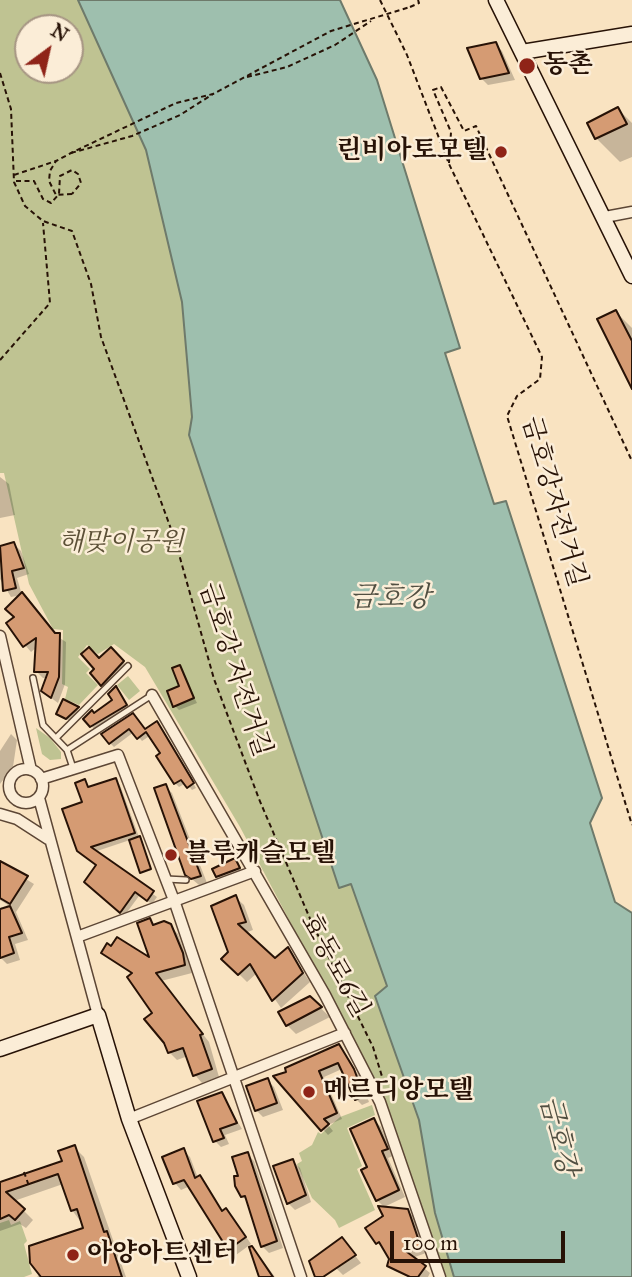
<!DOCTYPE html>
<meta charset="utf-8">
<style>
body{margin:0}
#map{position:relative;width:632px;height:1277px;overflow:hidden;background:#f9e3c1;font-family:"IM FELL Great Primer",serif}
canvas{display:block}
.north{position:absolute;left:14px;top:14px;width:70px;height:70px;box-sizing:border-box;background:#fbedd7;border:2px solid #a69583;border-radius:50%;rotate:33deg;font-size:19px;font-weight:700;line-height:28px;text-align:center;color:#271206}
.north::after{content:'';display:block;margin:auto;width:24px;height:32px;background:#8f2418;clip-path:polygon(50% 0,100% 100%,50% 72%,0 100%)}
.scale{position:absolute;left:390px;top:1231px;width:175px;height:32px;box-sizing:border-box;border:4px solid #271206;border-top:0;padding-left:9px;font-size:21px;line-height:24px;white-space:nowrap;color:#271206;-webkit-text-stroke:5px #fbedd7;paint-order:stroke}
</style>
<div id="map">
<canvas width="632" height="1277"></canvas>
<div class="north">N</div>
<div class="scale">100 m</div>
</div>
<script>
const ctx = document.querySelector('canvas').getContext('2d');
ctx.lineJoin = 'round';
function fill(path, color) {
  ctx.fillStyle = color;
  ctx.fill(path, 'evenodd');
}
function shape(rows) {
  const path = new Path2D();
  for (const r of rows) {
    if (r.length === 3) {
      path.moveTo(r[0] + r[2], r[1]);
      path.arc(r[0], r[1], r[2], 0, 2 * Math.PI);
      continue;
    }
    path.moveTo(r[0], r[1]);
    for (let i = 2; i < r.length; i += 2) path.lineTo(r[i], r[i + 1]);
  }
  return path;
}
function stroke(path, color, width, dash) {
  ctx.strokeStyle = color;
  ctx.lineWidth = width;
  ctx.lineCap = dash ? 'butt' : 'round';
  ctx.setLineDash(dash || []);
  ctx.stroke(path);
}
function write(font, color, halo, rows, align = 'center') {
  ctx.font = font + ' "IM FELL Great Primer","Noto Serif KR",serif';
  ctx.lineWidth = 5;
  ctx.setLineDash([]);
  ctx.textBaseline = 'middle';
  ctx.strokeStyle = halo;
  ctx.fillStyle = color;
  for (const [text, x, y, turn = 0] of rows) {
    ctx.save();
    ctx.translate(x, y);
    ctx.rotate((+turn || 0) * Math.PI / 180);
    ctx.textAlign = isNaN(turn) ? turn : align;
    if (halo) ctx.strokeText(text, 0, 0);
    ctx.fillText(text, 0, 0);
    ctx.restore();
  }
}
fill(shape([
 [0,0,78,0,146,150,182,302,192,418,189,436,339,888,351,884,387,986,375,996,419,1120,435,1213,454,1277,443,1277,404,1161,325,988,240,827,145,667,114,644,98,654,87,645,78,657,90,669,86,673,98,685,79,705,65,699,68,687,62,684,63,630,53,629,29,584,4,473,0,473],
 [28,28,70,28,70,70,28,70],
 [128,676,140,691,129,700,117,685],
 [36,728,50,738,61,752,61,759,50,760,42,754],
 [372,1105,375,1115,347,1128,362,1166,357,1169,375,1210,339,1228,335,1220,312,1198,297,1164,302,1161,299,1153,312,1145,318,1132,321,1134,340,1117],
 [9,1220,11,1225,20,1221,27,1241,24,1244,32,1274,24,1277,0,1277,0,1223]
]), '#bfc392');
const water = shape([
 [78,0,340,0,377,80,460,348,445,353,494,504,506,501,602,798,590,823,615,902,632,913,632,1277,454,1277,435,1213,419,1120,375,996,387,986,351,884,339,888,189,435,192,417,182,302,146,150,78,0]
]);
fill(water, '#9ebfae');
stroke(water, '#6e7a6b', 2);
fill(shape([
 [495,44,502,51,515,80,488,85,481,78],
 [618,109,632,123,632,157,620,162,596,138,589,124],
 [616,312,632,328,632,385],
 [0,477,9,484,15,515,0,518],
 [14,544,21,551,29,574,17,578,22,595,55,635,66,642,65,684,58,703,50,697,48,678,43,678,36,671,37,647,31,652,25,645,16,617,22,595,11,597,0,579,0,548],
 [111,649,127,666,106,688,92,673,99,660],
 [179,667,197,703,179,710,175,706,181,687],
 [120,692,130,710,96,731,85,719,115,701],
 [64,702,82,713,71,722,58,714],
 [133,716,145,731,157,723,161,727,196,788,192,790,186,783,179,787,175,783,158,757,163,754,151,735,142,741,134,732,114,747,110,743,104,735],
 [11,734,17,740,13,767,0,784,0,751],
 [115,780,120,785,151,870,141,872,130,840,94,852,157,897,152,904,139,896,125,915,91,886,98,865,83,855,85,781,90,789],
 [165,786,172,793,207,883,199,885,186,874],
 [235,860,243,873,222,880,218,876],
 [1,864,34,884,16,912,28,940,15,944,20,960,7,964,0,957,0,908,8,905,0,900],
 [235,897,244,905,253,930,245,933,275,961,288,950,310,982,281,1008,257,973,247,982,232,967,230,953],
 [150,920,156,926,170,926,178,934,192,973,161,981,209,1042,219,1077,202,1083,195,1075,188,1056,177,1060,169,1052,154,1013,133,974,103,953,152,961],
 [310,998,330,1017,296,1034,287,1025],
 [339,1046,360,1077,369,1102,362,1105,356,1099,342,1069,324,1077,342,1119,328,1125,333,1131,328,1135,276,1077],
 [267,1080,274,1087,283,1110,263,1117,256,1110],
 [221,1094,242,1129,225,1135,229,1144,221,1147,215,1141],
 [374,1120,381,1127,393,1156,388,1158,405,1197,384,1207,377,1200,370,1168],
 [74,1147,84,1157,126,1277,37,1277,86,1229,72,1210,63,1184,14,1201,33,1220,26,1228,20,1224,0,1231,0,1183,64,1162],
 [183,1150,190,1157,198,1178,206,1183,223,1212,226,1210,232,1216,251,1244,236,1255,190,1186,181,1190,175,1183],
 [247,1154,254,1161,283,1248,269,1253,262,1246,249,1202,242,1196,240,1177],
 [293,1161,300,1168,311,1202,295,1210,288,1203],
 [408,1211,414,1217,426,1253,412,1258,430,1273,428,1277,410,1277,395,1271,389,1265,391,1259,384,1248,377,1243],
 [348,1247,361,1263,343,1275,336,1268],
 [251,1248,258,1254,275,1277,259,1277]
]), '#0003');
const building = shape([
 [496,42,509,73,480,79,467,48,496,42],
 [618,107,627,124,595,139,587,123,618,107],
 [616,310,632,341,632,389,597,319,616,310],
 [14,542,24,568,12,571,16,588,3,591,0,546,14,542],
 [22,592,55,633,60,633,59,677,51,698,41,691,48,672,34,672,36,638,23,647,6,623,14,617,5,609,22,592],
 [89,647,99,658,111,647,124,661,101,686,90,673,94,669,81,654,89,647],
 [180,665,194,698,173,707,167,691,179,686,172,668,180,665],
 [116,686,127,705,90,727,83,719,92,710,94,713,112,700,108,694,116,686],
 [63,699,79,707,66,719,56,714,63,699],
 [133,713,145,729,157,721,194,783,187,788,181,780,174,784,156,756,160,753,146,732,137,739,129,729,109,744,101,734,133,713],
 [116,778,135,833,91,847,154,891,147,901,135,892,120,913,84,882,96,865,77,851,62,809,82,802,75,783,85,779,88,787,116,778],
 [166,784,201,876,191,879,185,875,154,788,166,784],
 [140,836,151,869,140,873,129,840,140,836],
 [235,858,240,868,216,877,212,869,235,858],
 [0,861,28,876,10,904,0,898,0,861],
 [236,895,246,922,238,924,275,958,288,947,303,973,272,1001,250,964,238,975,221,959,228,952,211,906,236,895],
 [10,906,22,933,9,937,14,953,0,958,0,909,10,906],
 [150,918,153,925,164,921,171,924,183,953,185,965,156,973,203,1034,200,1035,212,1069,193,1076,183,1048,168,1053,164,1043,144,1019,152,1013,127,977,132,973,101,953,107,943,111,946,117,937,149,957,137,923,150,918],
 [310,996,322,1007,286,1026,278,1012,310,996],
 [339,1044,354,1069,364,1096,355,1100,338,1063,319,1071,337,1113,324,1119,329,1124,321,1131,273,1076,286,1072,285,1068,339,1044],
 [268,1078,277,1103,255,1111,246,1086,268,1078],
 [222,1092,237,1123,220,1129,224,1138,213,1142,197,1101,222,1092],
 [374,1118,388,1149,382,1151,399,1190,376,1201,361,1170,367,1167,350,1129,374,1118],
 [75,1145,104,1232,107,1231,122,1277,41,1277,30,1263,29,1246,83,1228,77,1209,71,1211,58,1174,6,1192,25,1209,15,1220,9,1215,0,1219,0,1182,62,1161,58,1151,75,1145],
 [184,1148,195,1178,200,1175,222,1211,226,1208,246,1237,228,1250,184,1180,173,1184,162,1157,184,1148],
 [248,1152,277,1241,261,1247,245,1196,241,1197,235,1186,234,1176,238,1176,232,1157,248,1152],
 [293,1159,306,1195,287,1204,273,1166,293,1159],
 [378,1206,408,1209,421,1247,407,1252,426,1266,418,1277,410,1277,387,1266,389,1259,379,1242,376,1244,365,1228,383,1216,378,1206],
 [342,1237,356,1255,323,1277,315,1277,309,1261,342,1237],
 [252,1246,273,1277,259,1277,249,1247,252,1246]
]);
fill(building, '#d59b73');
stroke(building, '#271206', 2);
const lane = shape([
 [33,678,43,725,67,750,73,768],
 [57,737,128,666],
 [67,750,152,695],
 [166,879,186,880]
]);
const street = shape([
 [605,217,632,212],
 [0,636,31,770],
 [152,695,325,995,380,1102,440,1277],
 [26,786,17],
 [41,779,118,755,175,903,301,1277],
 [39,798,98,1015],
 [0,814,17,819,48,839],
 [77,937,255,871],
 [129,1119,345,1033]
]);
const secondary = shape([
 [496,0,632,276],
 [522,52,632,34],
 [0,1049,98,1015,129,1119,189,1277]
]);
stroke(lane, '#5c4635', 8);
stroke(street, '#5c4635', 13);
stroke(secondary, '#271206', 17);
stroke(shape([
 [380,0,407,55,449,164,542,357,540,379,517,396,507,416,632,825],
 [410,7,419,3,418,0],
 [0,73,11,109,14,182,25,206,43,221,72,231,91,284,101,337,175,540,214,679,259,799,311,921,373,1047,384,1083],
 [247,77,287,67,335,45,371,21],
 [71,153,132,136,180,115,213,94],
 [449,163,451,132,433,90,441,87,464,131,476,126,632,461],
 [14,175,56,161],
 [16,181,34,181,43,199,51,203,59,194,60,176,72,170,78,174,81,183,72,194],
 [0,360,50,303,43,223],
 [24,1172,29,1186]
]), '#271206', 2, [5, 3.5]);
stroke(lane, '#fbedd7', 5);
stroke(street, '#fbedd7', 10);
stroke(secondary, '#fbedd7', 14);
stroke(shape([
 [72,194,56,195,49,181,50,171,56,161,71,153,176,103,213,94,331,31,410,7]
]), '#271206', 2, [5, 3.5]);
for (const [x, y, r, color] of [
 [527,66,9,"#8f2418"],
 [501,152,7,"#8f2418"],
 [171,855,7,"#8f2418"],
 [309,1092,7,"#8f2418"],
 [73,1255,7,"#8f2418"]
]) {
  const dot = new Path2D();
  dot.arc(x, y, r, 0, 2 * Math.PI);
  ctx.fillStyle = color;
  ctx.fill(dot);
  stroke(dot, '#fbedd7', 2.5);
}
write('bold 26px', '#271206', '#fbedd7', [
 ["동촌",543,66],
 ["린비아토모텔",487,152,"right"],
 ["블루캐슬모텔",185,855],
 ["메르디앙모텔",323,1092],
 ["아양아트센터",87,1255]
], 'left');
write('26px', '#271206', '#fbedd7', [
 ["금호강자전거길",553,502,74],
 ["금호강 자전거길",234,670,72],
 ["효동로6길",334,966,61]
]);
write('italic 26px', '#5c5037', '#fbedd7', [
 ["해맞이공원",121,544]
]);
write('italic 28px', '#514f41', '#fbedd7', [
 ["금호강",390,599],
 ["금호강",557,1136,76]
]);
</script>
